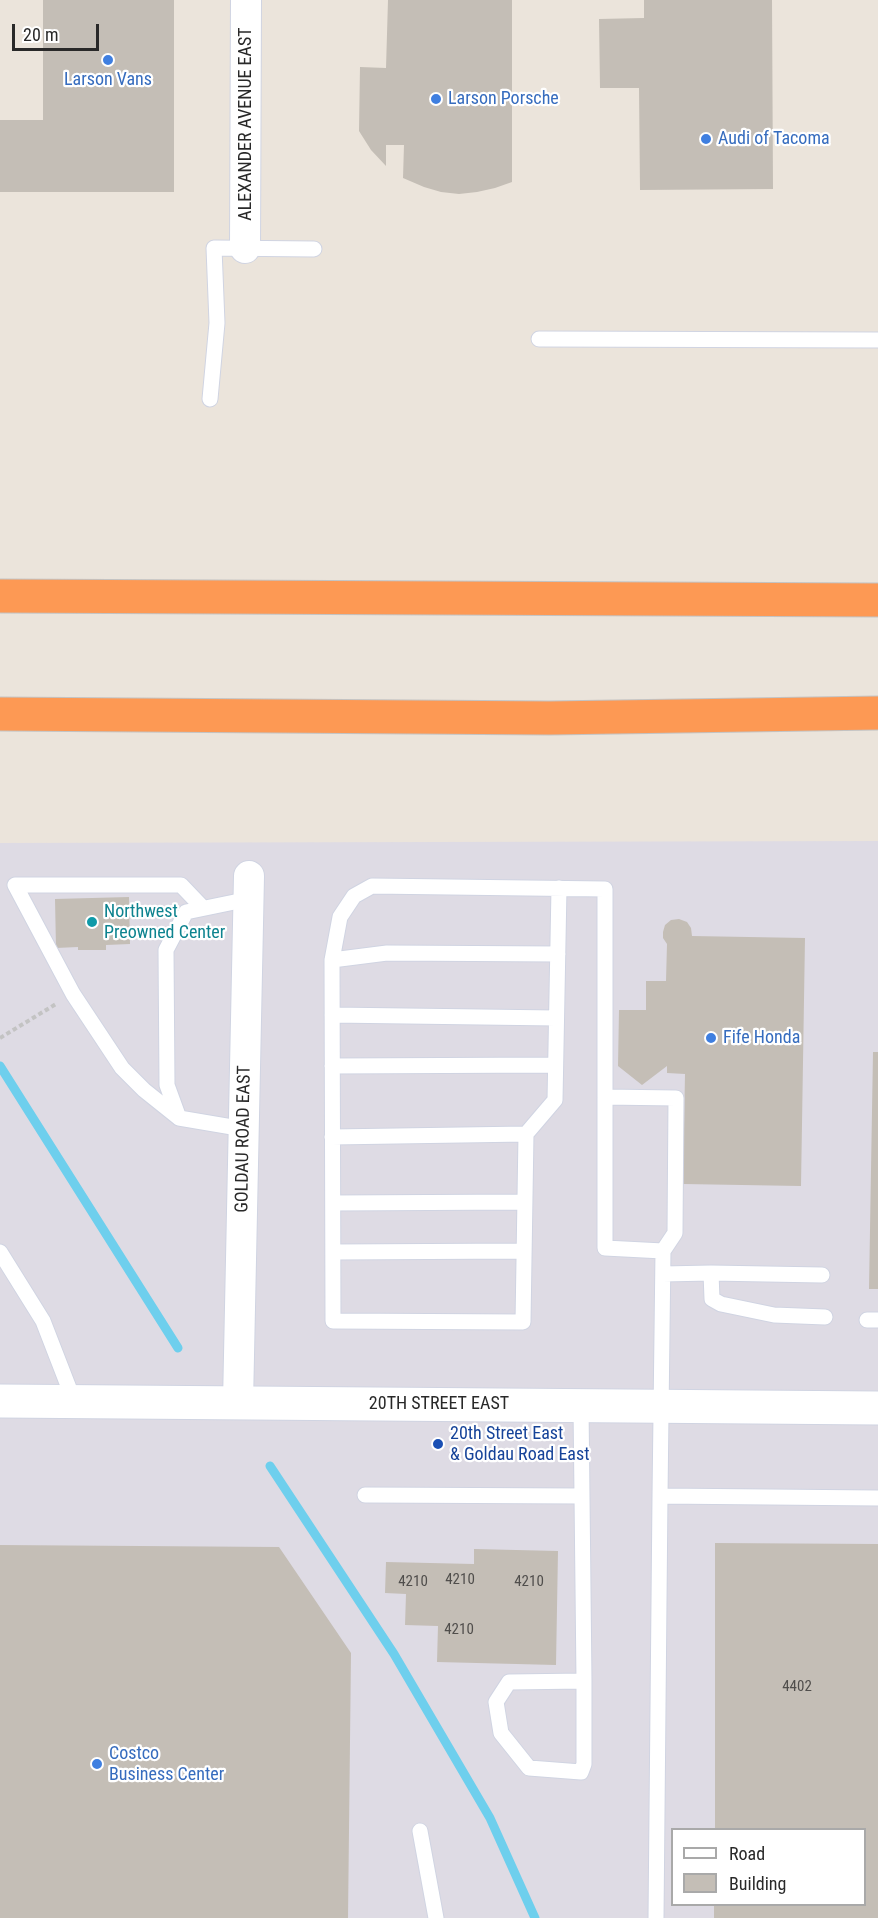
<!DOCTYPE html>
<style>
body{margin:0}
#map{position:relative;width:878px;height:1918px;overflow:hidden;background:#ebe4db;font-family:"Roboto Condensed",sans-serif}
canvas{display:block}
.legend{position:absolute;left:671px;top:1828px;width:195px;height:78px;box-sizing:border-box;background:#fff;border:2px solid #a9a9a9;margin:0;padding:8px 10px;list-style:none;font-size:18px;color:#292929}
.legend li{display:flex;align-items:center;gap:12px;height:30px}
.legend b{width:30px;border:2px solid #a9a9a9}
.scale{position:absolute;left:12px;top:24px;width:87px;height:27px;box-sizing:border-box;border:3px solid #292929;border-top:0;padding-left:8px;font-size:18px;line-height:21px;white-space:nowrap;color:#292929;-webkit-text-stroke:4px #fff;paint-order:stroke}
</style>
<div id="map">
<canvas width="878" height="1918"></canvas>
<ul class="legend">
<li><b style="height:8px;background:#fff"></b>Road</li>
<li><b style="height:16px;background:#c4beb6"></b>Building</li>
</ul>
<div class="scale">20 m</div>
</div>
<script>
const ctx = document.querySelector('canvas').getContext('2d');
ctx.lineJoin = 'round';
function fill(path, color) {
  ctx.fillStyle = color;
  ctx.fill(path, 'evenodd');
}
function shape(rows) {
  const path = new Path2D();
  for (const r of rows) {
    path.moveTo(r[0], r[1]);
    for (let i = 2; i < r.length; i += 2) path.lineTo(r[i], r[i + 1]);
  }
  return path;
}
function stroke(path, color, width, dash) {
  ctx.strokeStyle = color;
  ctx.lineWidth = width;
  ctx.lineCap = dash ? 'butt' : 'round';
  ctx.setLineDash(dash || []);
  ctx.stroke(path);
}
function write(font, color, halo, rows, align = 'center') {
  ctx.font = font + ' "Roboto Condensed",sans-serif';
  ctx.lineWidth = 4.5;
  ctx.setLineDash([]);
  ctx.textBaseline = 'middle';
  ctx.strokeStyle = halo;
  ctx.fillStyle = color;
  for (const [text, x, y, turn = 0] of rows) {
    ctx.save();
    ctx.translate(x, y);
    ctx.rotate((+turn || 0) * Math.PI / 180);
    ctx.textAlign = isNaN(turn) ? turn : align;
    if (halo) ctx.strokeText(text, 0, 0);
    ctx.fillText(text, 0, 0);
    ctx.restore();
  }
}
fill(shape([
 [878,841,878,1918,0,1918,0,843],
 [672,1830,864,1830,864,1904,672,1904]
]), '#dedbe4');
stroke(shape([
 [0,1066,178,1348],
 [270,1466,394,1654,490,1818,535,1918]
]), '#6ecfed', 9);
fill(shape([
 [43,0,174,0,174,192,0,192,0,120,43,120],
 [388,0,512,0,512,182,495,188,477,192,459,194,441,192,424,187,403,178,404,145,386,145,386,166,371,150,359,131,360,67,386,68],
 [644,0,772,0,773,189,640,190,639,88,600,88,599,19,644,18],
 [129,897,130,944,106,945,106,950,78,950,78,947,56,948,55,899],
 [679,919,687,922,691,928,692,936,805,938,801,1186,683,1184,685,1074,667,1073,667,1066,642,1085,618,1066,619,1010,646,1010,646,981,666,981,667,944,663,938,663,932,665,925,671,920],
 [873,1052,878,1052,878,1289,869,1289],
 [715,1543,878,1544,878,1918,714,1918,714,1904,864,1904,864,1830,715,1830],
 [0,1545,279,1547,351,1653,348,1918,0,1918],
 [474,1549,558,1551,556,1665,437,1662,438,1626,405,1625,406,1594,385,1593,386,1562,474,1564]
]), '#c4beb6');
const service = shape([
 [539,339,878,340],
 [210,399,217,323,214,248,314,249],
 [559,888,555,1100,526,1134,523,1322,333,1321,332,960,340,917,354,896,372,886,605,889,605,1248,663,1251],
 [332,960,387,953,558,954],
 [332,1015,556,1018],
 [332,1066,555,1065],
 [605,1097,676,1098,675,1233,663,1251,660,1496,878,1498],
 [179,1118,144,1090,122,1068,73,994,15,885,181,885,203,908],
 [244,1129,179,1118,167,1085,166,950,186,912,249,899],
 [332,1137,526,1134],
 [333,1203,525,1202],
 [0,1252,43,1321,74,1401],
 [333,1252,524,1251],
 [711,1273,822,1275],
 [663,1274,711,1273,712,1299,721,1304,774,1315,825,1317],
 [867,1320,878,1320],
 [581,1406,582,1496,584,1681,584,1764,581,1772,529,1768,501,1733,496,1702,509,1682,584,1681],
 [365,1495,582,1496],
 [420,1831,436,1918],
 [656,1918,660,1496]
]);
const minor = shape([
 [245,248,246,0],
 [238,1403,249,876]
]);
const secondary = shape([
 [0,1401,878,1408]
]);
const motorway = shape([
 [0,596,878,600],
 [0,714,550,718,878,713]
]);
stroke(service, '#d0d4e2', 17);
stroke(minor, '#d0d4e2', 32);
stroke(secondary, '#d0d4e2', 35);
stroke(motorway, '#c3c3c3', 35);
stroke(shape([
 [0,1038,56,1004]
]), '#c3c3c3', 4, [4.5, 3]);
stroke(service, '#fff', 15);
stroke(minor, '#fff', 30);
stroke(secondary, '#fff', 33);
stroke(motorway, '#fd9954', 33);
for (const [x, y, r, color] of [
 [108,60,6,"#3f7fe0"],
 [436,99,6,"#3f7fe0"],
 [706,139,6,"#3f7fe0"],
 [92,922,6,"#0f9aa8"],
 [711,1038,6,"#3f7fe0"],
 [438,1444,6,"#1a4fb4"],
 [97,1764,6,"#3f7fe0"]
]) {
  const dot = new Path2D();
  dot.arc(x, y, r, 0, 2 * Math.PI);
  ctx.fillStyle = color;
  ctx.fill(dot);
  stroke(dot, '#fff', 2);
}
write('15px', '#504e4c', null, [
 ["4210",460,1580],
 ["4210",413,1582],
 ["4210",529,1582],
 ["4210",459,1630],
 ["4402",797,1687]
]);
write('18px', '#366cbe', '#fff', [
 ["Larson Vans",108,80,"center"],
 ["Larson Porsche",448,99],
 ["Audi of Tacoma",718,139],
 ["Fife Honda",723,1038],
 ["Costco",109,1754],
 ["Business Center",109,1775]
], 'left');
write('18px', '#292929', '#fff', [
 ["ALEXANDER AVENUE EAST",246,124,-90],
 ["GOLDAU ROAD EAST",244,1139,-89],
 ["20TH STREET EAST",439,1404]
]);
write('18px', '#0d838f', '#fff', [
 ["Northwest",104,912],
 ["Preowned Center",104,933]
], 'left');
write('18px', '#164399', '#fff', [
 ["20th Street East",450,1434],
 ["& Goldau Road East",450,1455]
], 'left');
</script>
